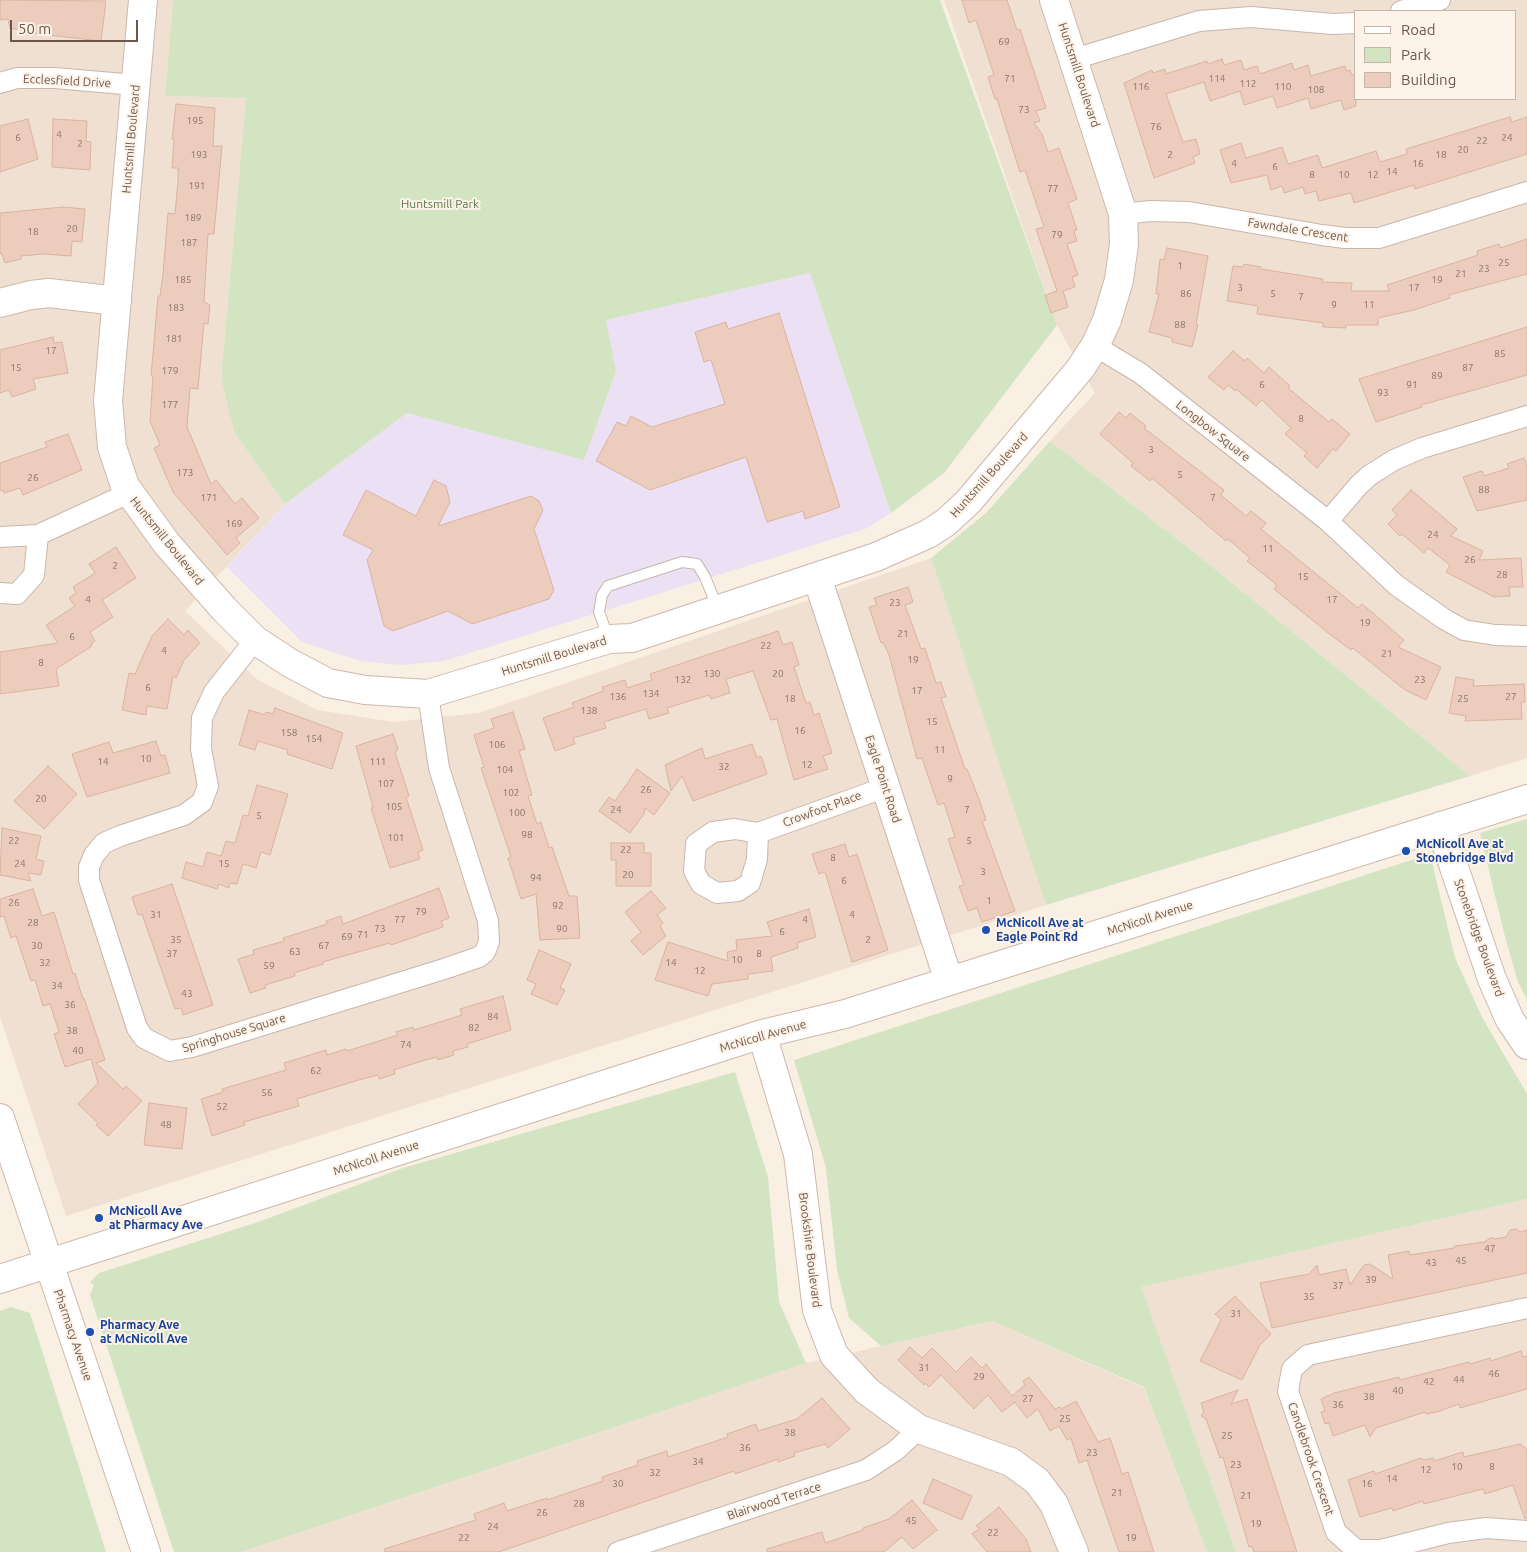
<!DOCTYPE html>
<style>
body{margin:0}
#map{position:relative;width:1527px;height:1552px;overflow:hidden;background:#f9efe3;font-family:Ubuntu,sans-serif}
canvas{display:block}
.legend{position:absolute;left:1354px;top:10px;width:162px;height:90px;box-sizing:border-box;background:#fdf3e8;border:1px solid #c4b4aa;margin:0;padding:6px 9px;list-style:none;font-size:15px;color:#6e564c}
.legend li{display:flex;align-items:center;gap:10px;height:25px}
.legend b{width:25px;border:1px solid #c4b4aa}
.scale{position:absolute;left:10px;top:20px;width:128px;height:22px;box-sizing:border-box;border:2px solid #6e564c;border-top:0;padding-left:6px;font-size:15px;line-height:18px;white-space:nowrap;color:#6e564c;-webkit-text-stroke:4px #fdf3e8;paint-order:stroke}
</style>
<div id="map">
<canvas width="1527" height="1552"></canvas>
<ul class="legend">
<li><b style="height:6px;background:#fff"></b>Road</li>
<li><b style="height:14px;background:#d3e4c3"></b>Park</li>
<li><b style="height:14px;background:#ebccbd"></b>Building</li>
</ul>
<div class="scale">50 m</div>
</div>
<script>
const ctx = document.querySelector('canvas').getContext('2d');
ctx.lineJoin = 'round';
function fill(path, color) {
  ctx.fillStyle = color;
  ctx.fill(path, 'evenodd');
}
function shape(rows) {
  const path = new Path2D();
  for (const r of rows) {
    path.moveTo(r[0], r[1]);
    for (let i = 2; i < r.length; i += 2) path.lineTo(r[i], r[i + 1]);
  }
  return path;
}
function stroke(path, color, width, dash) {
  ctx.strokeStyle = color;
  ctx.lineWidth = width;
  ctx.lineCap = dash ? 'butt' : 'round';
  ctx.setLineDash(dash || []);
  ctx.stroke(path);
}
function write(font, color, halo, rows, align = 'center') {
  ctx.font = font + ' Ubuntu,sans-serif';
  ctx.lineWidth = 4;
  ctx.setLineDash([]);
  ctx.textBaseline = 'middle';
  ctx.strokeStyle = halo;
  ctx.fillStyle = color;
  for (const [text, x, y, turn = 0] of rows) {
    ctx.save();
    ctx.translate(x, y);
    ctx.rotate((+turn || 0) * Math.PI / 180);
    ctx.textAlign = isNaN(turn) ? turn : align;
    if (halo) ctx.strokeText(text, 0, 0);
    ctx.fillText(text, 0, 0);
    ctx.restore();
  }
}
fill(shape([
 [0,0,173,0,165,96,246,98,221,379,234,432,285,504,185,611,258,680,317,710,393,722,479,713,931,558,1046,905,66,1216,0,1017],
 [944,0,1527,0,1527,758,1470,776,1195,553,1050,441,1095,393,1057,325],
 [1356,11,1516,11,1516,99,1356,99],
 [1527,1199,1527,1552,1236,1552,1140,1287],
 [992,1321,1144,1388,1207,1552,241,1552,806,1363]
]), '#f0e0d2');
fill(shape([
 [810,273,891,513,865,529,444,661,401,665,361,661,302,642,227,567,285,504,407,413,584,460,616,371,606,320]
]), '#ece0f5');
fill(shape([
 [173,0,940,0,1057,325,944,473,891,513,810,273,606,320,616,371,584,460,407,413,285,504,234,432,221,379,246,98,165,96],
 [1050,441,1195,553,1470,776,1046,905,931,558,986,513],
 [1527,819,1527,1000,1518,982,1504,933,1480,833],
 [1430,854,1455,958,1483,1019,1527,1094,1527,1199,1141,1287,1236,1552,1207,1552,1144,1387,992,1321,881,1346,849,1318,837,1270,826,1168,794,1060],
 [735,1072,768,1177,779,1302,806,1363,241,1552,174,1552,90,1295,94,1285,90,1282,99,1273,261,1221,403,1168],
 [11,1307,30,1313,106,1552,0,1552,0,1311]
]), '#d3e4c3');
const building = shape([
 [0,0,106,1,101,41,39,34,10,28,8,19,0,20,0,0],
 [962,0,1007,0,1017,30,1020,29,1046,108,1036,111,1040,121,1034,123,1042,134,1048,152,1059,148,1077,199,1068,203,1077,230,1074,231,1077,241,1067,244,1078,275,1072,277,1075,287,1063,291,1068,307,1051,313,1045,295,1057,291,1036,229,1044,227,1025,170,1020,172,997,99,995,99,988,77,994,75,976,20,969,23,962,0],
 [1222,59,1224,65,1241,60,1244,70,1257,66,1260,74,1292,63,1294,70,1308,65,1311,76,1345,66,1346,71,1350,70,1352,75,1356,74,1356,106,1344,110,1341,100,1311,109,1308,98,1277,108,1273,96,1244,105,1240,91,1210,101,1204,82,1166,94,1183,142,1196,139,1200,154,1193,157,1195,163,1154,178,1124,83,1152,70,1153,73,1165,69,1166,74,1207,61,1208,64,1222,59],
 [176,104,215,108,213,146,222,146,214,234,208,234,204,302,210,305,208,324,204,323,198,389,190,388,187,427,211,484,216,480,235,504,242,498,259,518,236,538,240,543,227,555,173,492,154,448,160,445,150,421,153,376,151,376,158,296,160,296,163,274,168,213,175,214,178,181,178,168,172,168,174,139,172,139,176,104],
 [1510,117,1512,122,1527,117,1527,154,1415,189,1414,185,1354,203,1351,193,1319,201,1316,191,1305,194,1303,187,1284,193,1282,186,1271,190,1267,175,1231,183,1220,150,1241,143,1246,158,1282,147,1288,164,1318,155,1322,168,1376,151,1380,162,1407,154,1406,149,1510,117],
 [28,119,38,159,0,172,0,126,28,119],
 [53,119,87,121,86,141,91,142,90,170,52,167,53,119],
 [63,207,85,209,82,242,72,241,71,256,43,254,21,256,21,259,5,263,2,254,0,254,0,213,63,207],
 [1527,239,1527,274,1449,295,1450,298,1414,310,1378,318,1378,325,1346,325,1346,328,1323,327,1323,323,1257,314,1258,306,1227,301,1233,266,1243,267,1244,264,1261,267,1261,269,1323,279,1322,282,1352,283,1351,291,1389,291,1387,285,1478,255,1477,251,1499,244,1500,248,1527,239],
 [1167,248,1208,256,1196,324,1198,325,1192,347,1172,342,1172,338,1149,332,1159,294,1156,294,1160,259,1164,260,1167,248],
 [779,313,840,507,805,519,803,511,767,522,746,457,650,490,596,461,617,422,626,426,631,416,652,427,725,404,711,360,704,362,695,332,726,322,728,329,779,313],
 [1527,327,1527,375,1421,405,1422,407,1376,422,1359,379,1527,327],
 [53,337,54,343,62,342,68,373,33,379,36,389,12,397,9,390,0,393,0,350,53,337],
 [1233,351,1245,361,1247,358,1264,373,1269,367,1290,386,1288,388,1329,422,1332,419,1350,434,1336,451,1333,449,1317,468,1304,456,1307,453,1285,434,1291,428,1262,400,1256,406,1236,389,1235,391,1228,385,1224,390,1208,377,1233,351],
 [1119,412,1126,418,1130,413,1146,426,1144,428,1224,490,1221,495,1246,516,1251,511,1266,523,1261,529,1358,608,1362,604,1374,614,1404,640,1398,647,1441,667,1426,700,1405,690,1353,648,1351,650,1327,632,1274,589,1277,585,1247,561,1250,558,1228,539,1226,541,1152,478,1150,481,1131,466,1133,463,1100,434,1119,412],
 [68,434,82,470,23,495,20,488,4,493,3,490,0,491,0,463,47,447,45,442,68,434],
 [1524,458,1527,467,1527,500,1477,511,1463,477,1482,471,1484,476,1509,468,1507,464,1524,458],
 [434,480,446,486,450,502,438,526,531,496,539,501,543,510,534,529,554,590,549,599,472,624,448,611,393,631,384,626,367,560,373,550,343,535,366,490,416,516,434,480],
 [1411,490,1457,529,1451,536,1483,551,1479,560,1521,558,1523,587,1509,587,1510,596,1494,597,1446,572,1450,565,1428,548,1424,553,1402,534,1400,536,1388,524,1397,515,1392,510,1411,490],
 [116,547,136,578,102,600,113,617,90,632,95,641,91,644,92,646,56,669,59,686,0,694,0,652,58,643,46,625,75,606,69,598,76,593,73,587,95,573,89,564,116,547],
 [908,587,913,602,905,605,921,649,925,648,936,683,941,682,946,697,941,698,965,769,967,769,979,799,986,820,982,821,1015,911,982,922,977,908,968,911,959,886,964,885,948,839,955,837,944,803,938,805,922,758,917,759,889,655,883,642,881,643,869,607,877,605,874,598,908,587],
 [168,619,184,635,188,630,200,643,184,660,176,678,173,676,167,709,147,706,146,715,122,710,129,673,135,674,152,636,168,619],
 [778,631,783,645,792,642,799,665,794,667,806,703,810,702,814,715,819,713,832,753,823,756,828,769,794,780,777,719,771,720,753,671,726,679,730,693,711,699,709,695,667,708,669,713,649,719,646,709,604,722,606,728,573,738,575,744,555,751,543,718,574,707,572,703,603,691,602,687,625,680,627,688,652,680,650,674,778,631],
 [1456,677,1474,680,1473,686,1524,684,1525,702,1521,702,1522,719,1465,721,1466,716,1449,713,1456,677],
 [275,708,343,733,332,769,287,754,288,750,258,741,255,750,239,745,249,710,265,715,266,712,273,714,275,708],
 [513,712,525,749,519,751,532,795,528,796,537,824,541,822,549,848,552,847,569,896,577,896,580,938,540,940,536,894,521,899,508,858,511,857,481,768,484,767,474,735,494,728,491,719,513,712],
 [393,734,398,750,395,752,409,796,406,797,423,850,418,852,420,859,390,868,371,808,373,807,356,746,393,734],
 [156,741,161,756,165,755,170,773,87,797,72,754,109,742,113,753,156,741],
 [752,744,757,758,761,756,767,774,693,801,682,776,671,791,665,765,702,748,705,759,752,744],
 [48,766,77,794,44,829,14,801,48,766],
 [637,769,670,793,654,815,645,808,644,814,630,833,599,811,609,797,615,801,637,769],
 [257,785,288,794,270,855,261,852,256,868,243,864,237,884,230,883,229,888,219,884,217,889,182,878,186,862,203,867,207,852,221,856,226,841,235,843,243,815,248,816,257,785],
 [2,828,41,836,36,859,44,861,41,875,28,873,31,881,0,875,2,828],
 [611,843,644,843,644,853,651,853,651,886,616,886,616,860,611,860,611,843],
 [845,844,849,857,857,854,888,950,852,962,825,872,819,874,812,854,845,844],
 [172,884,213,1005,183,1015,181,1008,175,1009,142,914,138,915,132,897,172,884],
 [439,888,449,918,441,921,443,927,391,945,390,943,323,962,323,964,294,973,295,976,265,985,266,988,250,993,238,959,254,954,253,950,284,941,283,938,327,924,326,921,341,916,343,924,439,888],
 [33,889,42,916,54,912,73,974,75,973,83,999,84,998,105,1060,96,1063,123,1089,126,1086,142,1101,108,1136,96,1125,98,1123,78,1104,98,1083,91,1059,65,1067,54,1034,59,1032,50,1004,43,1006,35,980,31,981,16,936,11,938,4,916,0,917,0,899,33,889],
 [651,891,666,908,657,915,663,923,660,926,666,936,643,955,631,941,641,932,625,912,651,891],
 [809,909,816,937,797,943,798,948,771,957,773,971,748,974,748,979,712,984,708,996,655,980,668,942,728,961,727,952,737,950,736,940,772,936,767,922,809,909],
 [539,950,571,964,560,988,565,990,557,1005,531,994,536,984,527,980,539,950],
 [503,996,511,1030,467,1044,468,1047,453,1051,454,1055,438,1060,437,1057,422,1061,394,1070,395,1074,379,1079,378,1075,362,1079,297,1099,299,1106,244,1122,245,1125,212,1136,201,1099,223,1092,222,1089,286,1070,284,1063,326,1050,327,1055,346,1049,347,1051,398,1035,396,1032,413,1027,414,1030,462,1015,460,1009,503,996],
 [149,1103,187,1108,182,1149,144,1145,149,1103],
 [1516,1229,1520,1232,1527,1230,1527,1273,1272,1328,1260,1283,1309,1274,1317,1265,1319,1275,1346,1269,1350,1285,1364,1265,1370,1264,1393,1279,1388,1255,1409,1251,1410,1255,1454,1248,1455,1246,1484,1242,1492,1237,1494,1239,1506,1237,1510,1230,1516,1229],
 [1235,1296,1271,1334,1260,1345,1242,1380,1200,1361,1221,1320,1215,1314,1235,1296],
 [910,1347,922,1358,932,1348,956,1372,971,1357,982,1368,986,1364,1012,1396,1025,1385,1023,1381,1029,1377,1055,1409,1060,1407,1061,1409,1076,1401,1098,1442,1110,1438,1122,1474,1128,1472,1154,1552,1119,1552,1087,1460,1079,1463,1071,1438,1067,1440,1059,1426,1050,1431,1038,1409,1027,1418,1015,1402,1002,1412,988,1395,974,1409,941,1375,929,1387,925,1383,924,1385,898,1360,910,1347],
 [1521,1351,1523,1357,1527,1356,1527,1389,1460,1408,1459,1404,1437,1412,1426,1414,1425,1412,1376,1428,1370,1437,1365,1425,1333,1436,1329,1423,1325,1424,1321,1412,1325,1411,1321,1399,1334,1393,1399,1377,1400,1380,1469,1362,1470,1364,1490,1358,1491,1361,1521,1351],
 [1238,1390,1231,1404,1247,1399,1297,1552,1254,1552,1252,1546,1249,1547,1223,1457,1220,1458,1206,1419,1201,1416,1204,1412,1201,1403,1238,1390],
 [822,1398,850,1429,828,1448,825,1444,794,1453,795,1456,778,1462,778,1459,735,1474,734,1471,499,1552,385,1552,384,1549,476,1520,474,1514,504,1503,507,1511,547,1498,547,1500,603,1481,602,1477,638,1465,637,1461,667,1451,668,1457,728,1437,727,1434,756,1424,758,1431,797,1419,822,1398],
 [1520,1444,1527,1449,1527,1518,1525,1519,1513,1485,1485,1494,1483,1489,1424,1504,1423,1501,1393,1511,1392,1508,1360,1517,1348,1480,1374,1471,1375,1474,1421,1458,1424,1460,1433,1458,1434,1461,1463,1452,1464,1457,1520,1444],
 [933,1479,972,1496,962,1520,923,1503,933,1479],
 [912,1500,937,1530,913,1549,902,1537,884,1552,767,1552,767,1549,822,1532,825,1543,863,1530,863,1528,889,1519,912,1500],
 [999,1507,1026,1539,1031,1552,987,1552,972,1534,980,1528,976,1526,999,1507]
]);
fill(building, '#ebccbd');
stroke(building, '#dcb3a0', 1);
const lane = shape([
 [609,639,599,612,602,595,608,586,682,562,697,564,705,577,718,609]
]);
const street = shape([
 [1401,11,1440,0],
 [1074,59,1199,21,1251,17,1333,24,1356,23],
 [0,83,17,78,55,78,135,85],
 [1123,214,1150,211,1189,212,1322,235,1345,238,1379,238,1527,192],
 [1095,346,1140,373,1328,521,1396,585,1444,619,1464,630,1495,635,1527,636],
 [1328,521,1359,485,1370,475,1394,460,1422,448,1527,416],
 [0,537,38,535,129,493],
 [0,593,17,594,34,575,38,535],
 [255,640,214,692,202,718,201,749,208,786,202,802,184,815,120,836,104,843,94,855,89,867,89,880,137,1028,144,1038,170,1051,192,1047,444,969,479,957,485,952,489,942,488,921,439,768,428,694],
 [758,833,757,859,750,883,738,891,717,893,701,884,694,871,696,844,713,832,735,829,758,833,886,787],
 [1527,1308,1308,1355,1292,1369,1288,1391,1336,1532,1356,1550,1381,1550,1448,1533,1486,1528,1527,1531],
 [618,1552,866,1470,895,1451,919,1429]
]);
const secondary = shape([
 [143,0,108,401,112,447,125,486,167,544,224,609,255,640,290,663,328,683,365,690,428,694,609,639,632,638,876,557,928,534,945,523,968,502,1080,369,1095,346,1107,320,1119,280,1124,244,1123,214,1054,0],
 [0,303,31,295,49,293,117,301],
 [817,577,949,981],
 [1440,826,1492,979,1510,1020,1527,1045],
 [762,1034,798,1154,817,1310,834,1355,867,1391,919,1429,1011,1462,1037,1481,1054,1504,1074,1552],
 [0,1118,146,1552],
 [0,1279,762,1034,845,1014,1527,799]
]);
stroke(lane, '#c8b6ab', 12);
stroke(street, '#c8b6ab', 22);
stroke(secondary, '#cdb8ab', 30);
stroke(lane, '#fff', 10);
stroke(street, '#fff', 20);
stroke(secondary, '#fff', 28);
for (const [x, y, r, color] of [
 [1406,851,5,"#1a4fb4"],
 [986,930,5,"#1a4fb4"],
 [99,1218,5,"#1a4fb4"],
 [90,1332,5,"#1a4fb4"]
]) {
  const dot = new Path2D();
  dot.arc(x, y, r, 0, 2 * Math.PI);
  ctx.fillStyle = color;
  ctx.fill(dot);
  stroke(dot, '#fdf3e8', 2);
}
write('10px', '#8d7468', null, [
 ["69",1004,42],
 ["71",1010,79],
 ["114",1217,79],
 ["112",1248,84],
 ["116",1141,87],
 ["110",1283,87],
 ["108",1316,90],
 ["73",1024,110],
 ["195",195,121],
 ["76",1156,127],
 ["4",59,135],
 ["6",18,138],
 ["24",1507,138],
 ["22",1482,141],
 ["2",80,144],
 ["20",1463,150],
 ["193",199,155],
 ["2",1170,155],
 ["18",1441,155],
 ["4",1234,164],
 ["16",1418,164],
 ["6",1275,167],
 ["14",1392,172],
 ["8",1312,175],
 ["10",1344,175],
 ["12",1373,175],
 ["191",197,186],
 ["77",1053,189],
 ["189",193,218],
 ["20",72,229],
 ["18",33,232],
 ["79",1057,235],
 ["187",189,243],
 ["25",1504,263],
 ["1",1180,266],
 ["23",1484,269],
 ["21",1461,274],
 ["185",183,280],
 ["19",1437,280],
 ["3",1240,288],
 ["17",1414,288],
 ["86",1186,294],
 ["5",1273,294],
 ["7",1301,297],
 ["9",1334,305],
 ["11",1369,305],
 ["183",176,308],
 ["88",1180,325],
 ["181",174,339],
 ["17",51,351],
 ["85",1500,354],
 ["15",16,368],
 ["87",1468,368],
 ["179",170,371],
 ["89",1437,376],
 ["6",1262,385],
 ["91",1412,385],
 ["93",1383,393],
 ["177",170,405],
 ["8",1301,419],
 ["3",1151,450],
 ["173",185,473],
 ["5",1180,475],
 ["26",33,478],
 ["88",1484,490],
 ["171",209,498],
 ["7",1213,498],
 ["169",234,524],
 ["24",1433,535],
 ["11",1268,549],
 ["26",1470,560],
 ["2",115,566],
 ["28",1502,575],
 ["15",1303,577],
 ["4",88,600],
 ["17",1332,600],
 ["23",895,603],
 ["19",1365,623],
 ["21",903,634],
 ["6",72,637],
 ["22",766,646],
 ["4",164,651],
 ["21",1387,654],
 ["19",913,660],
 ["8",41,663],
 ["130",712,674],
 ["20",778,674],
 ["132",683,680],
 ["23",1420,680],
 ["6",148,688],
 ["17",917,691],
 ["134",651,694],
 ["136",618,697],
 ["27",1511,697],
 ["18",790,699],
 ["25",1463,699],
 ["138",589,711],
 ["15",932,722],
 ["16",800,731],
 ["158",289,733],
 ["154",314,739],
 ["106",497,745],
 ["11",940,750],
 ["10",146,759],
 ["14",103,762],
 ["111",378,762],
 ["12",807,765],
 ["32",724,767],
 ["104",505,770],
 ["9",950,779],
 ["107",386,784],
 ["26",646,790],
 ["102",511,793],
 ["20",41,799],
 ["105",394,807],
 ["24",616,810],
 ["7",967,810],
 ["100",517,813],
 ["5",259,816],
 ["98",527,835],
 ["101",396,838],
 ["22",14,841],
 ["5",969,841],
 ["22",626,850],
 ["8",833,858],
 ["24",20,864],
 ["15",224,864],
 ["3",983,872],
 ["20",628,875],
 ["94",536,878],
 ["6",844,881],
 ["1",989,901],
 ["26",14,903],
 ["92",558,906],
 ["79",421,912],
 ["31",156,915],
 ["4",852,915],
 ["77",400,920],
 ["4",805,920],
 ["28",33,923],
 ["73",380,929],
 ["90",562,929],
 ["6",782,932],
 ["71",363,935],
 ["69",347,937],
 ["35",176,940],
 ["2",868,940],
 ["30",37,946],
 ["67",324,946],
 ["63",295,952],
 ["37",172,954],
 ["8",759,954],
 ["10",737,960],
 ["32",45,963],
 ["14",671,963],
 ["59",269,966],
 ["12",700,971],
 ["34",57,986],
 ["43",187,994],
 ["36",70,1005],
 ["84",493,1017],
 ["82",474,1028],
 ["38",72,1031],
 ["74",406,1045],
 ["40",78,1051],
 ["62",316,1071],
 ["56",267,1093],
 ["52",222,1107],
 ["48",166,1125],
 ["47",1490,1249],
 ["45",1461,1261],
 ["43",1431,1263],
 ["39",1371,1280],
 ["37",1338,1286],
 ["35",1309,1297],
 ["31",1236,1314],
 ["31",924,1368],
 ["46",1494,1374],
 ["29",979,1377],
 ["44",1459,1380],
 ["42",1429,1382],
 ["40",1398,1391],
 ["38",1369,1397],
 ["27",1028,1399],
 ["36",1338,1405],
 ["25",1065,1419],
 ["38",790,1433],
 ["25",1227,1436],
 ["36",745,1448],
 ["23",1092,1453],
 ["34",698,1462],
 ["23",1236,1465],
 ["10",1457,1467],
 ["8",1492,1467],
 ["12",1426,1470],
 ["32",655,1473],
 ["14",1392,1479],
 ["30",618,1484],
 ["16",1367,1484],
 ["21",1117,1493],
 ["21",1246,1496],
 ["28",579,1504],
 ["26",542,1513],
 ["45",911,1521],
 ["19",1256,1524],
 ["24",493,1527],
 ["22",993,1533],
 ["22",464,1538],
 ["19",1131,1538]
]);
write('12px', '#6e564c', '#fdf3e8', [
 ["Huntsmill Boulevard",1079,75,72],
 ["Ecclesfield Drive",67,81,3],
 ["Huntsmill Boulevard",131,139,-85],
 ["Fawndale Crescent",1298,230,9],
 ["Longbow Square",1213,431,38],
 ["Huntsmill Boulevard",989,475,-48],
 ["Huntsmill Boulevard",167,541,51],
 ["Huntsmill Boulevard",554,656,-17],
 ["Eagle Point Road",883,779,72],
 ["Crowfoot Place",822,809,-20],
 ["McNicoll Avenue",1150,918,-18],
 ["Stonebridge Boulevard",1479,938,70],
 ["Springhouse Square",234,1033,-17],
 ["McNicoll Avenue",763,1036,-16],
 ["McNicoll Avenue",376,1158,-18],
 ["Brookshire Boulevard",810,1250,83],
 ["Pharmacy Avenue",73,1335,71],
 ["Candlebrook Crescent",1311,1459,71],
 ["Blairwood Terrace",774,1501,-18]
]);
write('12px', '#597848', '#fdf3e8', [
 ["Huntsmill Park",440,204]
]);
write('bold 12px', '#164399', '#fdf3e8', [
 ["McNicoll Ave at",1416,844],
 ["Stonebridge Blvd",1416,858],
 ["McNicoll Ave at",996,923],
 ["Eagle Point Rd",996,937],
 ["McNicoll Ave",109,1211],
 ["at Pharmacy Ave",109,1225],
 ["Pharmacy Ave",100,1325],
 ["at McNicoll Ave",100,1339]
], 'left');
</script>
